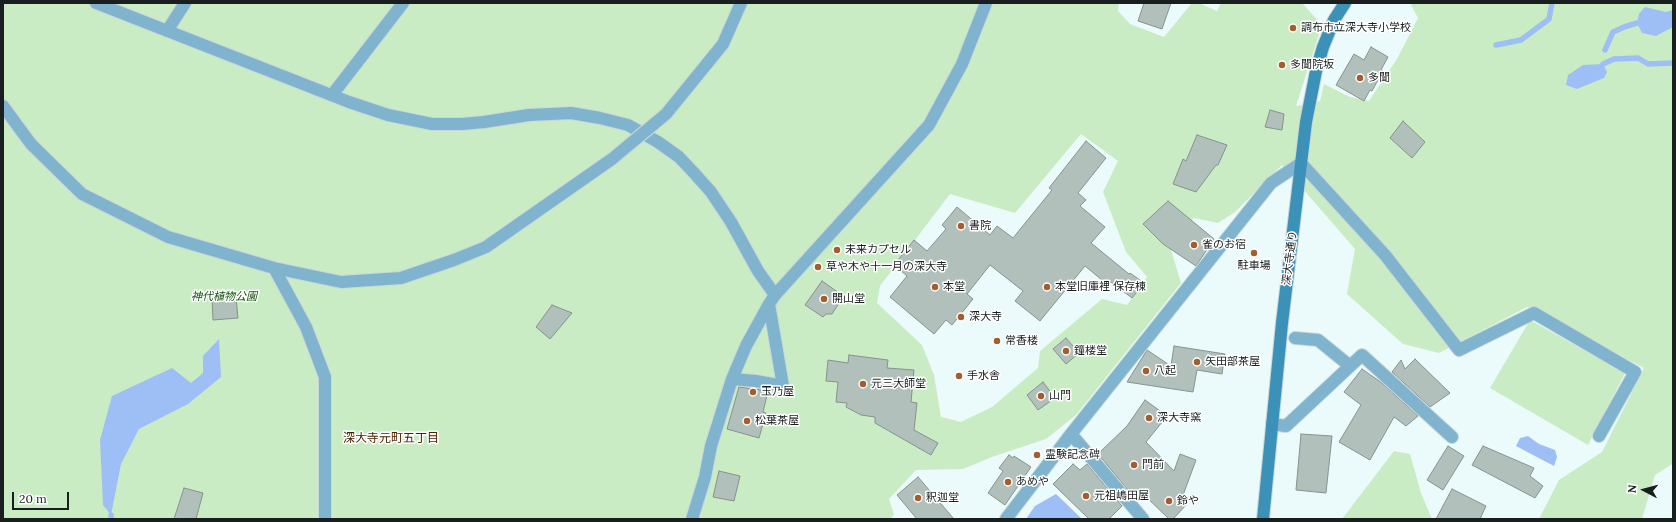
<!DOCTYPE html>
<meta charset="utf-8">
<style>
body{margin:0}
#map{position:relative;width:1676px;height:522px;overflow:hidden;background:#ebfafb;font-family:Lora,serif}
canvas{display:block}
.frame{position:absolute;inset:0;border:4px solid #191e1f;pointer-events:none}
.north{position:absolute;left:1624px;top:470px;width:40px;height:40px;-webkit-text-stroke:3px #fff;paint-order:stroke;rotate:276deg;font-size:11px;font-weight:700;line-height:16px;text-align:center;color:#191e1f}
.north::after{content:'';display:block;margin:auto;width:14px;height:18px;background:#191e1f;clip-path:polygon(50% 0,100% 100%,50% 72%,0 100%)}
.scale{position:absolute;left:12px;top:492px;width:57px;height:18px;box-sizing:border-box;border:2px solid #191e1f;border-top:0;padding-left:5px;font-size:12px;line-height:14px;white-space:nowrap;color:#191e1f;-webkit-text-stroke:3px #fff;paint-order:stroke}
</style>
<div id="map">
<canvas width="1676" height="522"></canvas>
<div class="frame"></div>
<div class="north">N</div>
<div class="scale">20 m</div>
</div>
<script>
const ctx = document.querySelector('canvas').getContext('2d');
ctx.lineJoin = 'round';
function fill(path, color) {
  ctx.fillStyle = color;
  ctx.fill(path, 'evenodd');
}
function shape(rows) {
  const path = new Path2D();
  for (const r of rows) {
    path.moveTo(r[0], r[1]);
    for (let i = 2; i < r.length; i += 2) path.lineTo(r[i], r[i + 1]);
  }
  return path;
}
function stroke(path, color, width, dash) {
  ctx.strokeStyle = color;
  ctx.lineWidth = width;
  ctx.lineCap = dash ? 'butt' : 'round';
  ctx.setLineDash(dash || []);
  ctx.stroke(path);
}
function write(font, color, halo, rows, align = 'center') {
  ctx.font = font + ' Lora,"Noto Sans JP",serif';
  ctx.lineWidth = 3;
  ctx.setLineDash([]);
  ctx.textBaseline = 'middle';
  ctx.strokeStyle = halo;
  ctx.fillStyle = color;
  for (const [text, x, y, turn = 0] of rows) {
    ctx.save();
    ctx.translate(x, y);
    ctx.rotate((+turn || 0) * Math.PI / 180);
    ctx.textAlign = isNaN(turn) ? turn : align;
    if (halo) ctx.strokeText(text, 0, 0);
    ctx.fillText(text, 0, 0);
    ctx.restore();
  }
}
fill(shape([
 [3,3,1119,3,1118,11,1130,24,1164,37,1192,3,1199,3,1217,11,1221,3,1302,3,1322,25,1296,106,1320,101,1324,84,1350,97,1369,101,1397,59,1418,18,1410,3,1673,3,1673,465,1672,464,1655,475,1642,519,1539,519,1559,480,1602,452,1644,368,1527,307,1439,353,1403,344,1347,294,1355,249,1282,165,1235,212,1218,223,1194,218,1169,243,1181,283,1076,415,1046,439,992,457,963,469,916,470,889,499,894,515,890,519,3,519],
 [1081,134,1118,161,1103,192,1126,252,1147,277,1127,305,1102,299,1040,351,1038,368,992,407,961,422,941,417,934,375,922,345,877,303,880,286,950,194,1015,213],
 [1530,320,1625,373,1588,445,1490,388],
 [1394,451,1410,454,1421,493,1432,519,1342,519]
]), '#c9ecc5');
fill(shape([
 [1645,7,1666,12,1673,10,1673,27,1656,36,1642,33,1637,23,1639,14],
 [1603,64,1607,72,1604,78,1577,89,1566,85,1568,75,1583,65],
 [219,339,221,377,188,404,139,429,121,464,111,515,103,505,100,440,112,396,172,368,191,383,203,373,203,356],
 [1528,436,1539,444,1555,450,1557,457,1554,466,1516,446,1520,438],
 [1056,494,1082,519,1026,519,1035,506]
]), '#9ebef6');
stroke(shape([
 [1496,45,1521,40,1549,19,1552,3],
 [1605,50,1613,32,1624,27,1637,23],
 [1603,64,1614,59,1638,58,1648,64,1673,63],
 [111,515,111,519]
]), '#9ebef6', 5.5);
const building = shape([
 [1144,3,1171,3,1162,29,1138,21,1144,3],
 [1371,47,1388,57,1381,70,1383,71,1372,91,1370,90,1364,101,1336,85,1354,54,1364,60,1371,47],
 [1270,110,1284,114,1282,130,1265,127,1270,110],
 [1403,121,1425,142,1412,158,1390,138,1403,121],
 [1197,135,1227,145,1218,165,1216,165,1196,192,1173,184,1183,159,1186,161,1197,135],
 [1086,141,1106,158,1078,193,1086,200,1080,206,1105,227,1091,243,1129,274,1130,273,1144,283,1132,298,1111,282,1108,285,1085,266,1040,321,1015,301,1023,291,990,265,967,294,973,299,952,325,946,320,934,334,890,297,907,276,894,265,914,240,927,251,946,229,942,225,957,207,990,235,997,226,1013,238,1052,190,1049,188,1086,141],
 [1168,201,1214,239,1196,266,1163,244,1143,224,1168,201],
 [822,281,839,293,836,297,841,300,832,314,826,314,823,317,805,305,822,281],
 [236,297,238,318,213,320,212,299,236,297],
 [552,305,572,313,550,339,536,327,552,305],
 [1066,338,1079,353,1066,364,1053,349,1066,338],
 [1174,346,1225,354,1222,374,1197,370,1193,392,1127,382,1147,350,1171,366,1174,346],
 [849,355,888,360,887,368,914,370,911,402,917,403,914,430,938,443,931,455,875,423,875,417,861,415,846,407,847,403,836,402,838,382,826,381,828,360,848,363,849,355],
 [1415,359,1450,393,1430,407,1392,372,1401,360,1405,369,1415,359],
 [1362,369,1382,383,1418,416,1406,426,1394,417,1370,460,1339,442,1361,405,1344,392,1362,369],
 [1043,382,1055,398,1038,410,1027,395,1043,382],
 [739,387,768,391,763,412,766,413,759,438,727,429,739,387],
 [1145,400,1167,416,1146,442,1174,471,1180,454,1196,460,1182,498,1188,503,1173,519,1169,519,1139,490,1138,491,1137,490,1132,495,1098,454,1127,426,1145,400],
 [1301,434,1332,436,1326,493,1296,490,1301,434],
 [1448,446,1464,456,1443,490,1427,480,1448,446],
 [1483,446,1534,468,1530,476,1543,486,1535,498,1472,465,1483,446],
 [1009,455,1013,458,1014,456,1031,467,1005,505,988,493,1003,471,999,468,1009,455],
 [1073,464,1080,470,1087,464,1122,506,1109,519,1089,519,1053,484,1073,464],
 [719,471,740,476,734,501,713,497,719,471],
 [918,477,954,519,917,519,897,495,918,477],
 [184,488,203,493,196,519,174,519,184,488],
 [1452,489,1486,506,1480,519,1436,519,1452,489]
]);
fill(building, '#b2c0bb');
stroke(building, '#86938e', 1);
const lane = shape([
 [332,95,403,3],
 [3,106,31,144,82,194,168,237,274,268,341,282,401,278,454,260,486,247,612,159],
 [666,114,723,44,741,3],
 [274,268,306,327,325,377,325,519],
 [1295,338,1318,340,1350,366],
 [732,379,756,381,783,386,769,304],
 [1272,424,1286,426,1362,355,1452,437],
 [692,519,705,477,711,446,732,379,746,346,769,304,775,295,929,125,962,64,986,3]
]);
const street = shape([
 [96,3,349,102,388,115,432,124,462,124,484,122,529,115,571,113,600,118,628,125,658,142,679,157,695,174,711,192,731,222,758,271,775,295],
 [167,31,185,3],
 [1071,434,1143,519],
 [1006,519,1071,434,1271,183,1301,163,1385,255,1459,350,1534,313,1635,372,1599,436]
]);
const secondary = shape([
 [1263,519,1282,323,1306,122,1316,71,1323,47,1334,20,1345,3]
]);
stroke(lane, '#c9d7d8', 14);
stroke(street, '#c9d7d8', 14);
stroke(secondary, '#c9d7d8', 14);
stroke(lane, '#80b3ce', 12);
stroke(street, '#80b3ce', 12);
stroke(secondary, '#3c91b8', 12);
const laneBridge = shape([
 [612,159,666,114]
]);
stroke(laneBridge, '#c9d7d8', 14, []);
stroke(laneBridge, '#80b3ce', 12);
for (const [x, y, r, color] of [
 [1293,28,4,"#a25e30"],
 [1282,65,4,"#a25e30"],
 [1360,78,4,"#a25e30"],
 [961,226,4,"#a25e30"],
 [1194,245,4,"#a25e30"],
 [837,250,4,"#a25e30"],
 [1254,253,4,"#a25e30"],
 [818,267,4,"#a25e30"],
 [935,287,4,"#a25e30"],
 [1047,287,4,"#a25e30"],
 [824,299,4,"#a25e30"],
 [961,317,4,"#a25e30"],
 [997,341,4,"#a25e30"],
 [1066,351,4,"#a25e30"],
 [1197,362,4,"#a25e30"],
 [1146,371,4,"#a25e30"],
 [959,376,4,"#a25e30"],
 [863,384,4,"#a25e30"],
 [753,392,4,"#a25e30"],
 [1041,396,4,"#a25e30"],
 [1149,418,4,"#a25e30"],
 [747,421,4,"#a25e30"],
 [1037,455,4,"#a25e30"],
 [1134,465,4,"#a25e30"],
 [1008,482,4,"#a25e30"],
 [1086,496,4,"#a25e30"],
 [918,498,4,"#a25e30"],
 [1169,501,4,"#a25e30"]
]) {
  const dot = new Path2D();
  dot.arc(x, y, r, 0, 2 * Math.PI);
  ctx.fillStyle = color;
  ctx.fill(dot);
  stroke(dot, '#fff', 1.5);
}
write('11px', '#191e1f', '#fff', [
 ["調布市立深大寺小学校",1301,28],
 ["多聞院坂",1290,65],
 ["多聞",1368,78],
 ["書院",969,226],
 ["雀のお宿",1202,245],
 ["未来カプセル",845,250],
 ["駐車場",1254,266,"center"],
 ["草や木や十一月の深大寺",826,267],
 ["本堂",943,287],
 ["本堂旧庫裡 保存棟",1055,287],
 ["開山堂",832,299],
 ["深大寺",969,317],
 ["常香楼",1005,341],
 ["鐘楼堂",1074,351],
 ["矢田部茶屋",1205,362],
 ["八起",1154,371],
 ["手水舎",967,376],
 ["元三大師堂",871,384],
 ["玉乃屋",761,392],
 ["山門",1049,396],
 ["深大寺窯",1157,418],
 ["松葉茶屋",755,421],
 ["霊験記念碑",1045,455],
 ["門前",1142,465],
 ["あめや",1016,482],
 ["元祖嶋田屋",1094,496],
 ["釈迦堂",926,498],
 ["鈴や",1177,501]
], 'left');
write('11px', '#191e1f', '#fff', [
 ["深大寺通り",1290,258,-83]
]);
write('italic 11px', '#14530e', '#fff', [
 ["神代植物公園",224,297]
]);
write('12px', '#4e2100', '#fff', [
 ["深大寺元町五丁目",391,439]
]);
</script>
